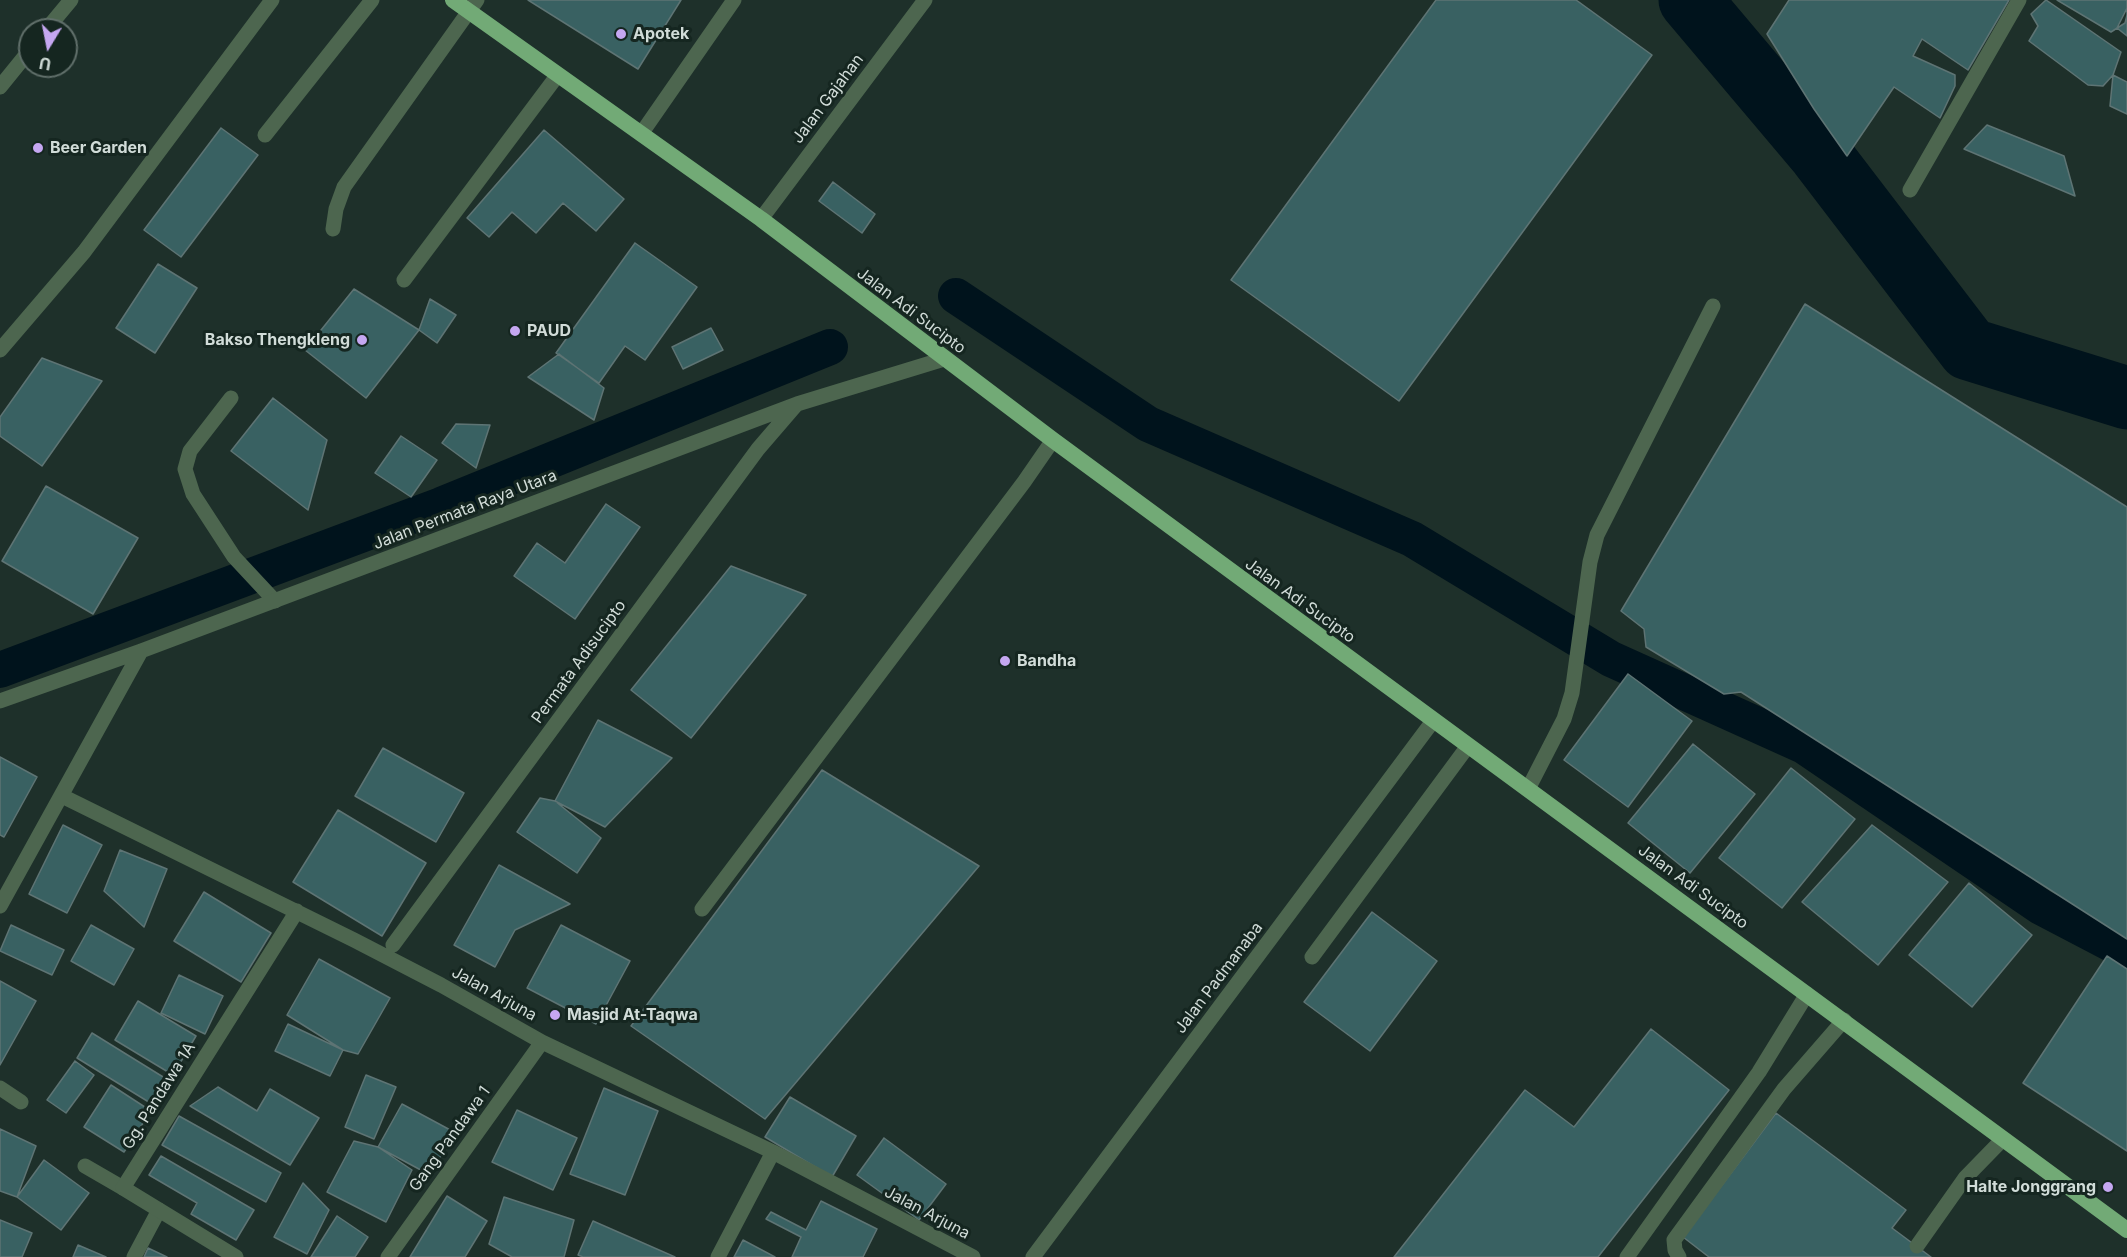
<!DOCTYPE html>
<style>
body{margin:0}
#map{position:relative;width:2127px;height:1257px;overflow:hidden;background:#1e302a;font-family:Inter,sans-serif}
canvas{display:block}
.north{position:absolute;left:18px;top:18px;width:60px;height:60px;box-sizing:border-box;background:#152620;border:2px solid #606f6a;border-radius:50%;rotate:190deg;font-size:16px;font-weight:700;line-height:24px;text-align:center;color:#d1dcd8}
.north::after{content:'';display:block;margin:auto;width:21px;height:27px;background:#c5a7f1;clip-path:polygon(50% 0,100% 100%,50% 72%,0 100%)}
</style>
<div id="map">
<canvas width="2127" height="1257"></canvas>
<div class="north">U</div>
</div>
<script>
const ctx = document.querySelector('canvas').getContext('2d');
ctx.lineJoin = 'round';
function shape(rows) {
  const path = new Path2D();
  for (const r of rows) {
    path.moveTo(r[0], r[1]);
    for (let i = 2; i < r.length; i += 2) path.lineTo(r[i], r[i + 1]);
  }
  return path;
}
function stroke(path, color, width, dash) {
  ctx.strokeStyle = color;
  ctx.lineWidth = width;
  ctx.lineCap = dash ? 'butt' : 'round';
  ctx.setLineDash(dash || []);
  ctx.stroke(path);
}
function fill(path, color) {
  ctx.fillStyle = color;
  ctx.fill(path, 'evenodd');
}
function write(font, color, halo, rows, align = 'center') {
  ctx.font = font + ' Inter,sans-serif';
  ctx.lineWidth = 6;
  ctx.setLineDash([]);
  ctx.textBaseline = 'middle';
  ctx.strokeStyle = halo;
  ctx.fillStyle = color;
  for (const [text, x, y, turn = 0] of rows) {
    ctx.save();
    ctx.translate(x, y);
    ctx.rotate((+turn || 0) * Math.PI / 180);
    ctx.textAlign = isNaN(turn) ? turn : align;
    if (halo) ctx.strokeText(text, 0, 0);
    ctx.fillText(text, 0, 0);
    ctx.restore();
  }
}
stroke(shape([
 [956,296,1148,424,1412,539,1611,659,1804,746,2041,907,2127,952],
 [0,670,441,505,830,347]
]), '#00131c', 36);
stroke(shape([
 [1690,0,1820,154,1969,349,2127,398]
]), '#00131c', 63);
const building = shape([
 [528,0,681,0,638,69,528,0],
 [1436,0,1576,0,1652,55,1399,401,1231,280,1436,0],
 [1789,0,2009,0,1968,70,1922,39,1913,56,1955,75,1955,86,1940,118,1894,87,1847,156,1814,109,1767,34,1789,0],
 [2046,0,2121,52,2113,75,2103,86,2088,85,2029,41,2038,26,2031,14,2046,0],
 [2057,0,2127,0,2127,15,2125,23,2111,32,2057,0],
 [2127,8,2127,36,2117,28,2127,8],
 [2113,75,2127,82,2127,114,2110,106,2113,75],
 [1987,125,2064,156,2075,196,1964,149,1987,125],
 [221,128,258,155,181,257,144,230,221,128],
 [544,130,624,199,596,231,563,203,536,233,512,212,489,237,467,218,544,130],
 [833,182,875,214,862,233,819,201,833,182],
 [635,243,697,287,645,360,625,346,599,383,556,353,635,243],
 [158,264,197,288,155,353,116,328,158,264],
 [354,289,419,330,366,398,305,350,354,289],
 [430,299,456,315,437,343,419,330,430,299],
 [1805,304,2127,507,2127,939,1741,692,1724,694,1646,647,1644,629,1621,611,1805,304],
 [711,328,723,350,683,369,672,347,711,328],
 [559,354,604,388,594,420,528,377,559,354],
 [42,358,102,381,42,466,0,436,0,417,42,358],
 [273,398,327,440,308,510,231,451,273,398],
 [456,424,490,425,476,468,442,443,456,424],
 [401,436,437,460,411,497,375,473,401,436],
 [46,486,138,538,93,614,2,561,46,486],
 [606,504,640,527,575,619,514,576,537,543,565,563,606,504],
 [731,566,806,595,691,738,631,690,731,566],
 [1628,674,1692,721,1628,807,1564,760,1628,674],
 [598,720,672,758,605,827,555,801,598,720],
 [1693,744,1755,794,1690,873,1628,823,1693,744],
 [383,748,464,793,436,842,355,796,383,748],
 [0,757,37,777,4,837,0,835,0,757],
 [1791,768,1855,819,1782,908,1719,858,1791,768],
 [822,770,979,866,765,1119,631,1026,822,770],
 [540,798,555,801,601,838,577,873,517,832,540,798],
 [338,810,426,863,382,936,293,882,338,810],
 [63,825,102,845,67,913,29,894,63,825],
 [1872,825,1948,882,1878,965,1802,902,1872,825],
 [120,850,167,869,144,927,104,891,120,850],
 [499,865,570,904,515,930,495,967,454,945,499,865],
 [1969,883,2032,935,1972,1007,1909,955,1969,883],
 [204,892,271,933,241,982,174,941,204,892],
 [1372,912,1437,961,1370,1051,1304,1002,1372,912],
 [11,925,64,950,52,975,0,951,11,925],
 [91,925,134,949,114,985,71,961,91,925],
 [561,925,630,961,596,1024,527,988,561,925],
 [2107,956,2127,969,2127,1151,2023,1083,2107,956],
 [319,959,390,998,358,1054,343,1050,287,1015,319,959],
 [179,975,223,996,205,1034,161,1013,179,975],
 [0,981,36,1001,0,1065,0,981],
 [138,1001,196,1036,173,1075,115,1040,138,1001],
 [288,1024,343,1050,330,1076,275,1051,288,1024],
 [1651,1029,1729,1090,1598,1257,1394,1257,1525,1090,1574,1127,1651,1029],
 [92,1033,168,1080,152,1104,77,1058,92,1033],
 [75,1061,94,1075,66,1113,47,1100,75,1061],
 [366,1075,396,1087,374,1139,345,1127,366,1075],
 [111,1085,151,1111,124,1152,84,1127,111,1085],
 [218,1087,257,1111,270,1089,319,1118,290,1165,190,1106,218,1087],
 [604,1088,658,1111,625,1195,570,1174,604,1088],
 [790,1097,856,1136,832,1177,765,1137,790,1097],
 [402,1104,454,1132,430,1175,378,1147,402,1104],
 [517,1110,577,1138,553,1190,492,1162,517,1110],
 [1776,1113,1906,1210,1892,1228,1931,1257,1709,1257,1683,1237,1776,1113],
 [179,1116,281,1173,266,1202,162,1145,179,1116],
 [0,1129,36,1146,17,1197,0,1191,0,1129],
 [884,1138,946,1184,919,1220,857,1175,884,1138],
 [354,1141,378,1147,412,1170,386,1222,327,1192,354,1141],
 [161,1156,254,1210,236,1240,191,1214,197,1203,149,1175,161,1156],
 [44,1160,89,1193,61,1230,17,1197,44,1160],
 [303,1183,329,1210,307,1254,274,1237,303,1183],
 [447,1196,487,1221,465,1257,410,1257,447,1196],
 [504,1197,574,1220,564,1257,512,1257,489,1244,504,1197],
 [821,1201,877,1229,863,1257,792,1257,801,1237,766,1219,771,1212,806,1230,821,1201],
 [337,1216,368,1237,355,1257,311,1257,337,1216],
 [0,1220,32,1233,22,1257,0,1257,0,1220],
 [593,1221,675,1257,583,1257,578,1255,593,1221],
 [743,1240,775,1257,734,1257,743,1240],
 [78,1245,106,1257,73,1257,78,1245],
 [148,1248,167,1257,144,1257,148,1248]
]);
fill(building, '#396162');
stroke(building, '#5e7474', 1.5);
stroke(shape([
 [46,30,71,0],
 [0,87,30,50],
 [641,134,734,0],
 [265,135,372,0],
 [333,229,336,209,344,187,477,0],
 [404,280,557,76],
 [0,350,84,252,272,0],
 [231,398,190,451,185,469,193,494,234,557,275,601],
 [1528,789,1564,719,1572,693,1590,562,1597,535,1713,306],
 [702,909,1024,482,1053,440],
 [1312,957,1468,746],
 [0,1088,21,1102],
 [85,1166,123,1188],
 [1917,1246,1965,1178,2003,1139],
 [134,1257,159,1210],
 [1627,1257,1759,1072,1807,994],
 [1679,1257,1675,1250,1674,1240,1784,1089,1844,1020]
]), '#4d664f', 15);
stroke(shape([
 [1910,190,2019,0],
 [0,701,141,651,797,404,944,359],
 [62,796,354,940,441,985,542,1042,773,1152,973,1257],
 [0,906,141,651],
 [393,945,758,449,795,406],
 [236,1257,123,1188,297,911],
 [388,1257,542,1042],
 [718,1257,773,1152],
 [1033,1257,1433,721]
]), '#4d664f', 15);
stroke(shape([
 [761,219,925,0]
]), '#4d664f', 15);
stroke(shape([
 [453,0,761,219,1053,440,2127,1230]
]), '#72aa76', 16);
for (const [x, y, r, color] of [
 [621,34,6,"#c5a7f1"],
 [38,148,6,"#c5a7f1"],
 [515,331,6,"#c5a7f1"],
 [362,340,6,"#c5a7f1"],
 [1005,661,6,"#c5a7f1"],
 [555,1015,6,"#c5a7f1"],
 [2108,1187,6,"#c5a7f1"]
]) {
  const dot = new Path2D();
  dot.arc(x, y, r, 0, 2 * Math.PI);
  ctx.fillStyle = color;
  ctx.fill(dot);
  stroke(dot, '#152620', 2);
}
write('bold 16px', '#d1dcd8', '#152620', [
 ["Apotek",633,34],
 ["Beer Garden",50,148],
 ["PAUD",527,331],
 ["Bakso Thengkleng",350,340,"right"],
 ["Bandha",1017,661],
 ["Masjid At-Taqwa",567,1015],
 ["Halte Jonggrang",2096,1187,"right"]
], 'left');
write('16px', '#d1dcd8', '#152620', [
 ["Jalan Gajahan",828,99,-53],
 ["Jalan Adi Sucipto",911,311,37],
 ["Jalan Permata Raya Utara",465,510,-21],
 ["Jalan Adi Sucipto",1300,601,36],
 ["Permata Adisucipto",579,662,-54],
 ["Jalan Adi Sucipto",1693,887,36],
 ["Jalan Padmanaba",1219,978,-53],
 ["Jalan Arjuna",494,994,29],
 ["Gg. Pandawa 1A",159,1096,-58],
 ["Gang Pandawa 1",450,1139,-54],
 ["Jalan Arjuna",927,1213,28]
]);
</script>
